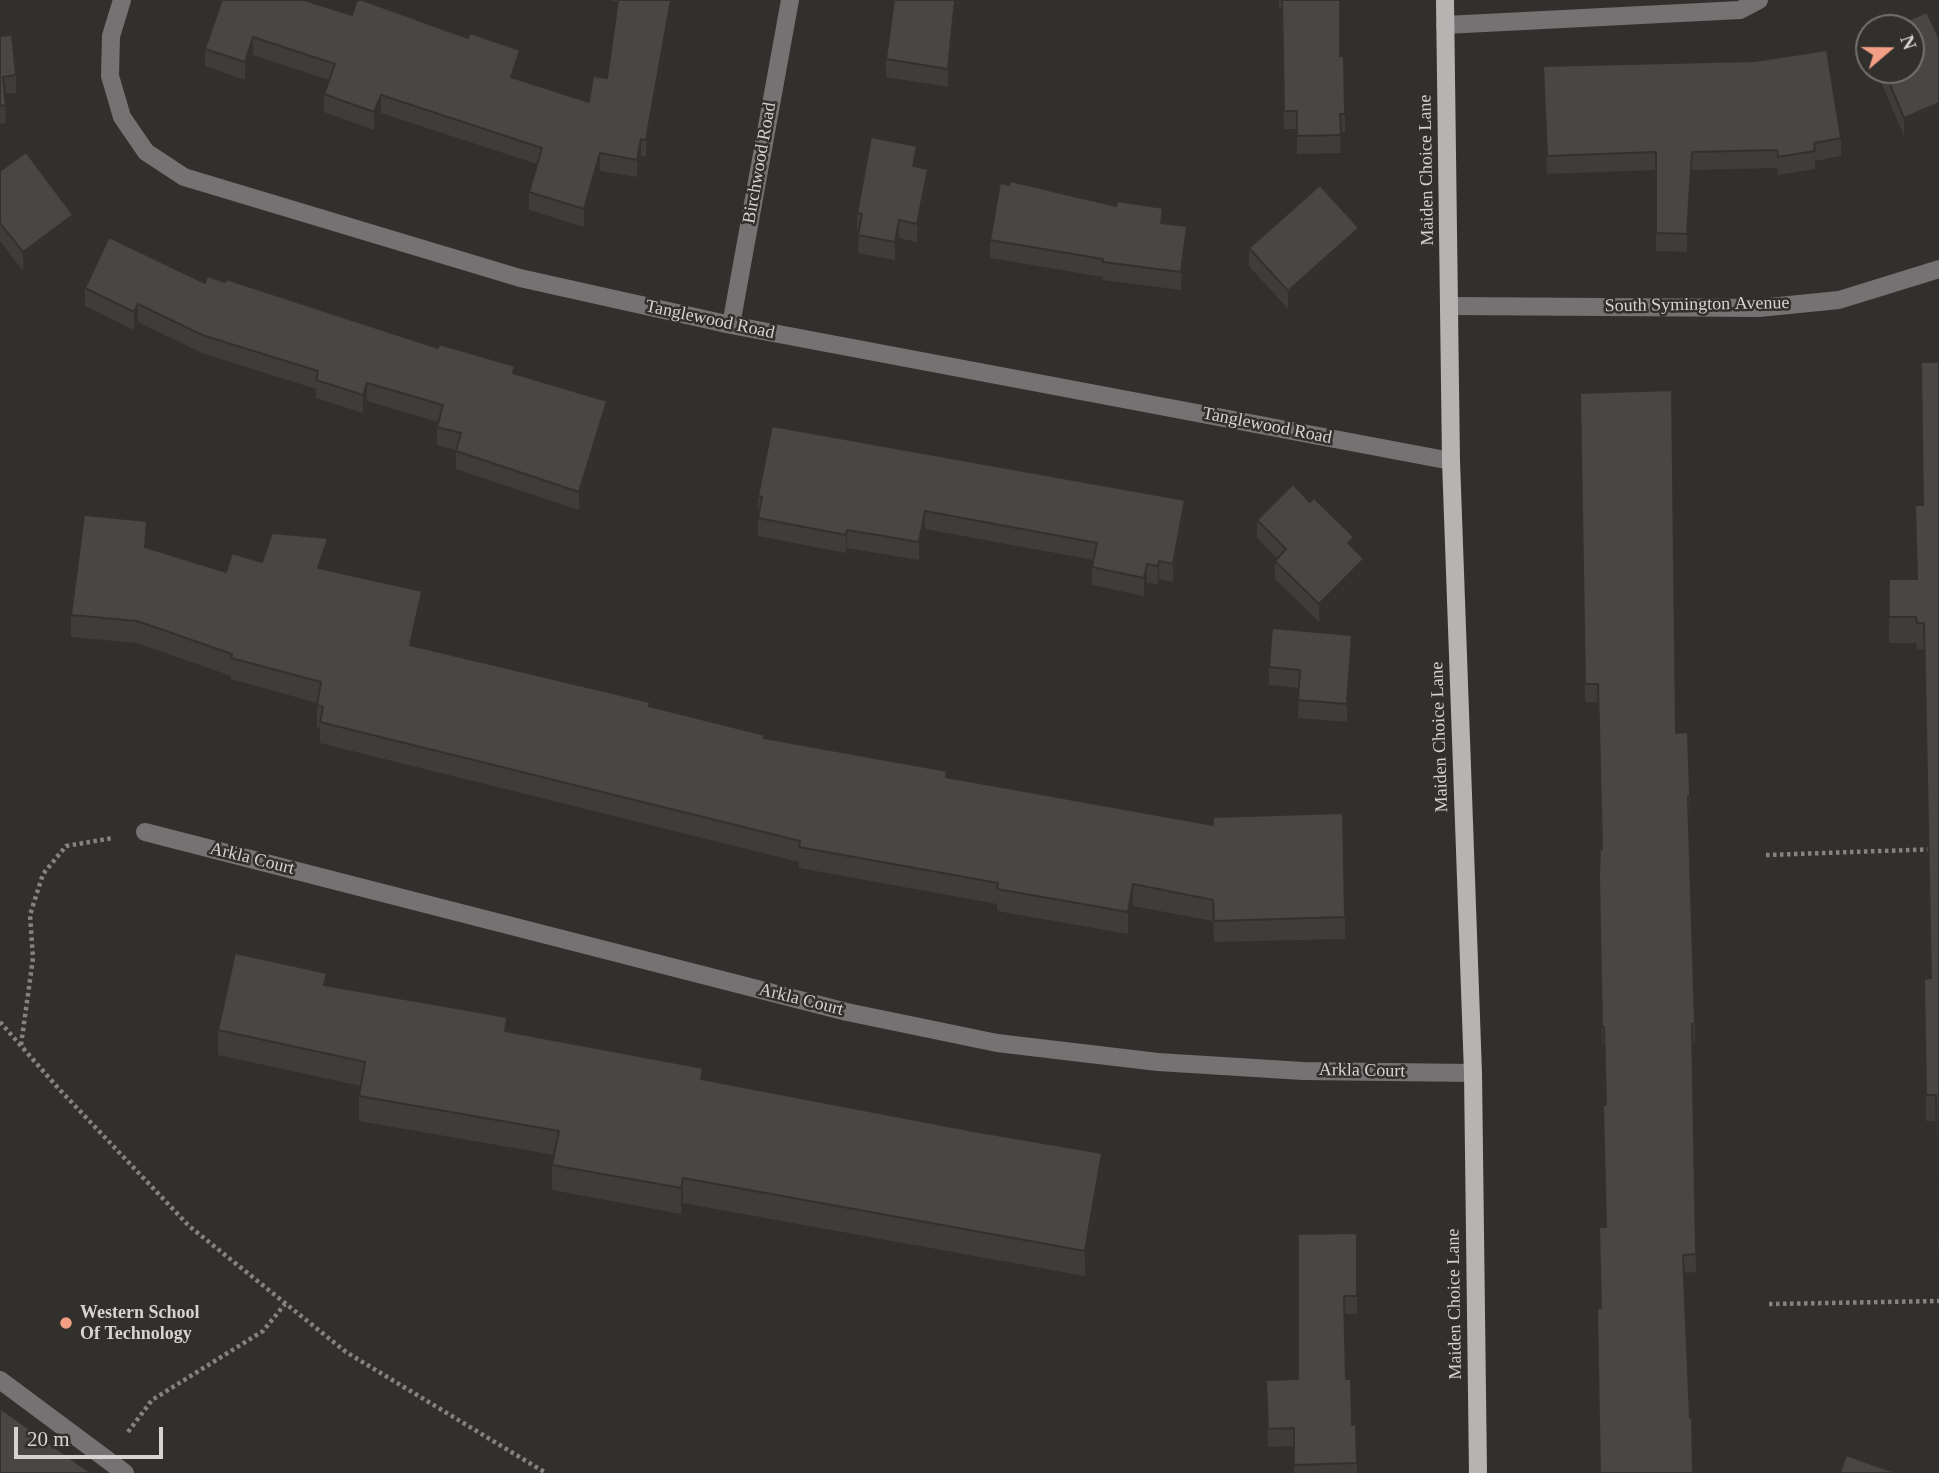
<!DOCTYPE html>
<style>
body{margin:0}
#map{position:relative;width:1939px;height:1473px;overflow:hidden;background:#32302d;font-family:"Times New Roman",serif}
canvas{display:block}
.north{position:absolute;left:1855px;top:14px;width:70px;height:70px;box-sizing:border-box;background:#32302d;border:2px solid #73726f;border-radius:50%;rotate:70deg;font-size:19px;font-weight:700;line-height:28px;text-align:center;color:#d5d4d2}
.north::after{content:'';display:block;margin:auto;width:24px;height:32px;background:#f39f85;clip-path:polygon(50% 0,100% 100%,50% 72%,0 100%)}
.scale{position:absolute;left:14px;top:1427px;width:149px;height:32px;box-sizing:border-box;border:4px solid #d5d4d2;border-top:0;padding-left:9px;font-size:21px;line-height:24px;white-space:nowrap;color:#d5d4d2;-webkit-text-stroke:5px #32302d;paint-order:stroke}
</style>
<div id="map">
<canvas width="1939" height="1473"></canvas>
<div class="north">N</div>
<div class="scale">20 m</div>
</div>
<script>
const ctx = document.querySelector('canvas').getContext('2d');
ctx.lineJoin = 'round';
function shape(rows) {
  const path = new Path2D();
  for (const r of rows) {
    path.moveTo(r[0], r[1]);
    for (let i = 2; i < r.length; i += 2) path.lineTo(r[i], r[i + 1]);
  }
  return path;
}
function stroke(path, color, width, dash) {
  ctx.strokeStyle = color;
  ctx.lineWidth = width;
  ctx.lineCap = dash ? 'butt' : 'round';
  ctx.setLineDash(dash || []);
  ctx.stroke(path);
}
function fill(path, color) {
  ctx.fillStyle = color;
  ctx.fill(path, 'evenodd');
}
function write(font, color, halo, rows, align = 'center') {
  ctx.font = font + ' "Times New Roman",serif';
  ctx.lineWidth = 5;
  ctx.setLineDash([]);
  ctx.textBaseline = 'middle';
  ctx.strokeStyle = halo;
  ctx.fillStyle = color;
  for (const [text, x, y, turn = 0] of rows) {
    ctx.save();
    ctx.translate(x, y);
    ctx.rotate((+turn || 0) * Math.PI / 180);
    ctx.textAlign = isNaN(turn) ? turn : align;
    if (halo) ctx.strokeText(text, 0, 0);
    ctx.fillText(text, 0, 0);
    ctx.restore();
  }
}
stroke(shape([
 [1766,855,1939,849],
 [0,1022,59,1089,189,1226,346,1352,546,1473],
 [21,1045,33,958,30,915,43,874,66,846,113,838],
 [1769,1304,1939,1301],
 [128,1432,152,1400,263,1331,285,1304]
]), '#848380', 4.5, [3.5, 3.5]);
stroke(shape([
 [122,0,111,36,110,76,122,117,146,152,184,177,520,278,731,325,1451,461],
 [1445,25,1740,10,1759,0],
 [1450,306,1759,308,1839,300,1939,269],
 [731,325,790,0],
 [145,832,847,1012,997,1043,1158,1062,1303,1071,1473,1073],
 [0,1380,125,1473]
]), '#747272', 18);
stroke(shape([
 [1445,0,1451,461,1473,1073,1478,1473]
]), '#b7b3b3', 18);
fill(shape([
 [222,0,520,67,516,78,589,102,607,78,617,2,610,0,674,0,646,157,641,156,637,177,600,171,584,227,529,210,529,192,537,164,381,113,374,130,324,112,324,94,329,80,253,55,245,80,205,66,205,49],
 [894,0,959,0,955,19,948,87,886,77,886,59],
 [1279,0,1340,0,1340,56,1345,114,1345,132,1340,132,1341,153,1297,154,1297,129,1284,129,1281,8,1279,8],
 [0,36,16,75,16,93,5,94,6,123,0,124],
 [1543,66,1841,138,1841,156,1815,161,1815,169,1778,175,1777,168,1692,170,1687,252,1656,251,1656,170,1547,174],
 [1876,70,1911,70,1904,136],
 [917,164,916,167,928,187,917,242,899,238,895,260,858,253,859,231,857,231,857,213],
 [0,171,73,233,23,271,0,241],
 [1163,223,1187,244,1181,290,1103,280,1103,277,990,258,990,240],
 [1359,246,1288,309,1249,266,1249,248],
 [205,283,515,374,607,419,579,510,456,469,456,450,437,445,437,427,438,422,367,401,363,413,316,398,316,389,202,353,138,322,134,330,85,306,85,288],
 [1939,362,1939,1263,1936,1121,1926,1121,1924,1005,1930,978,1924,649,1917,649,1916,643,1889,643,1889,579,1916,579],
 [1580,393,1676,733,1690,795,1690,813,1688,814,1695,1024,1695,1042,1693,1042,1696,1272,1684,1273,1690,1418,1693,1473,1601,1308,1606,1227,1605,1105,1604,1045,1602,1045,1599,878,1601,849,1598,702,1587,702,1585,700],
 [758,496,1185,518,1173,582,1159,579,1158,584,1147,583,1144,596,1092,585,1092,567,1094,560,925,529,919,560,847,548,846,553,758,536],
 [1310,502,1354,549,1364,577,1319,622,1275,579,1275,561,1277,558,1257,538,1257,520],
 [147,542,147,548,226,572,262,562,328,560,324,570,422,613,414,646,650,707,765,738,947,777,1345,917,1345,939,1214,942,1213,921,1133,906,1128,934,997,911,997,904,799,868,799,862,320,743,320,728,317,727,317,703,231,679,231,676,137,643,71,637,71,615],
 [1352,653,1347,722,1298,718,1299,688,1269,685,1269,667],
 [327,986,507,1032,1102,1178,1085,1276,683,1203,681,1214,552,1190,552,1165,554,1155,359,1121,359,1096,361,1086,218,1055,218,1030],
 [1357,1233,1357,1314,1345,1314,1346,1379,1352,1425,1356,1425,1357,1473,1294,1473,1294,1446,1268,1447,1266,1380,1298,1379]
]), '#3f3c3a');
fill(shape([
 [3,0,9,0,0,30,0,12],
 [671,0,674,0,646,157,646,140],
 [955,0,959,0,955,19,948,87,948,69],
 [253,37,253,55,245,80,245,62],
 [520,50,520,67,511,94,511,77],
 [381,95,381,113,374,130,374,112],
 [1939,103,1939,121,1904,136,1904,118],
 [641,139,641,156,637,177,637,160],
 [917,146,917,164,913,184,913,166],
 [1692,152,1692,170,1687,252,1687,234],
 [600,153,600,171,584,227,584,209],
 [928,169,928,187,917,242,917,224],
 [73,215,73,233,23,271,23,252],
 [899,220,899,238,895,260,895,242],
 [1187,226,1187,244,1181,290,1181,272],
 [1359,228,1359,246,1288,309,1288,291],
 [138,304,138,322,134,330,134,312],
 [367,383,367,401,363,413,363,395],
 [607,401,607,419,579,510,579,492],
 [1185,500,1185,518,1173,582,1173,564],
 [925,511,925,529,919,560,919,542],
 [147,521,147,542,145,569,145,547],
 [847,530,847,548,846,553,846,535],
 [1354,537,1354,555,1348,543],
 [328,538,328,560,318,590,318,568],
 [1364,559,1364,577,1319,622,1319,604],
 [1159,561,1159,579,1158,584,1158,566],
 [1147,564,1147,583,1144,596,1144,578],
 [422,591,422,613,410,666,410,645],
 [1352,635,1352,653,1347,722,1347,704],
 [1133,884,1133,906,1128,934,1128,912],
 [1102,1153,1102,1178,1085,1276,1085,1251],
 [683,1178,683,1203,681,1214,681,1188]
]), '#333130');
const building = shape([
 [0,0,3,0,0,12,0,0],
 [222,0,304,0,352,15,357,0,362,0,468,38,470,33,520,50,511,77,589,102,593,76,607,78,618,0,671,0,646,140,641,139,637,160,600,153,584,209,529,192,542,148,381,95,374,112,324,94,335,64,253,37,245,62,205,49,222,0],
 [894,0,955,0,948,69,886,59,894,0],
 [1282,0,1340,0,1340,56,1344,56,1345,114,1340,114,1341,135,1297,136,1297,111,1284,111,1282,0],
 [1927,12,1939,38,1939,103,1904,118,1884,70,1911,70,1911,28,1890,28,1927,12],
 [12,35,16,75,3,77,6,105,0,106,0,36,12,35],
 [1827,50,1841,138,1814,143,1815,151,1778,157,1777,150,1692,152,1687,234,1656,233,1656,152,1547,156,1543,66,1755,61,1827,50],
 [871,137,917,146,913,166,928,169,917,224,899,220,895,242,858,235,862,214,857,213,871,137],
 [26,152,73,215,23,252,0,223,0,171,26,152],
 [1010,181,1116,206,1117,201,1163,208,1161,223,1187,226,1181,272,1103,262,1103,259,990,240,1000,183,1009,185,1010,181],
 [1320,185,1359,228,1288,291,1249,248,1320,185],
 [109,237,205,283,207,276,225,282,226,279,438,348,439,344,515,366,513,373,607,401,579,492,456,451,461,433,437,427,443,405,367,383,363,395,316,380,318,371,202,335,138,304,134,312,85,288,109,237],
 [1921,362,1939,362,1939,1237,1936,1095,1926,1095,1924,979,1931,978,1924,623,1917,623,1916,617,1889,617,1889,579,1917,579,1915,505,1923,505,1921,362],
 [1672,390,1676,733,1688,732,1690,795,1688,796,1695,1024,1692,1024,1696,1254,1683,1255,1690,1418,1692,1418,1693,1473,1600,1473,1597,1308,1601,1308,1599,1227,1606,1227,1603,1105,1606,1105,1604,1027,1602,1027,1599,878,1600,849,1602,849,1598,684,1587,684,1585,682,1580,393,1672,390],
 [772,426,1185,500,1173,564,1159,561,1158,566,1147,564,1144,578,1092,567,1097,543,925,511,919,542,847,530,846,535,758,518,762,497,758,496,772,426],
 [1293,484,1310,502,1314,498,1354,537,1348,543,1364,559,1319,604,1275,561,1286,549,1257,520,1293,484],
 [84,515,147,521,145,547,226,572,232,553,262,562,272,533,328,538,318,568,422,591,410,645,650,702,649,706,765,735,764,738,947,771,946,777,1213,825,1213,817,1343,813,1345,917,1214,921,1213,900,1133,884,1128,912,997,889,998,883,799,847,800,841,320,722,323,707,317,705,321,682,231,658,232,654,137,621,71,615,84,515],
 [1272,628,1352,635,1347,704,1298,700,1300,670,1269,667,1272,628],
 [235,953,327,973,324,985,507,1017,505,1031,703,1068,701,1079,973,1131,1102,1153,1085,1251,683,1178,681,1188,552,1165,559,1131,359,1096,365,1062,218,1030,235,953],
 [1357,1233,1357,1296,1344,1296,1346,1379,1351,1379,1352,1425,1356,1425,1357,1463,1294,1465,1294,1428,1268,1429,1266,1380,1298,1379,1298,1234,1357,1233],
 [0,1408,91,1473,0,1473,0,1408],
 [1846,1455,1897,1473,1840,1473,1846,1455]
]);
fill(building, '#494644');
stroke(building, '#333130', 2);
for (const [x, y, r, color] of [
 [66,1323,7,"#f39f85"]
]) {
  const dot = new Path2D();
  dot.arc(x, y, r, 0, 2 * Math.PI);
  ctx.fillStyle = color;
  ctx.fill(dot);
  stroke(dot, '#32302d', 2.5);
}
write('18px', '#d5d4d2', '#32302d', [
 ["Birchwood Road",760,163,-80],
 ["Maiden Choice Lane",1427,170,-91],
 ["South Symington Avenue",1697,305,-1],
 ["Tanglewood Road",710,320,12],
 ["Tanglewood Road",1267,426,11],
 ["Maiden Choice Lane",1440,737,-92],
 ["Arkla Court",252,859,14],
 ["Arkla Court",801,1000,14],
 ["Arkla Court",1362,1071,1],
 ["Maiden Choice Lane",1455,1304,-91]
]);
write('bold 18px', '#d5d4d2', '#32302d', [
 ["Western School",80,1313],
 ["Of Technology",80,1334]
], 'left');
</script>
